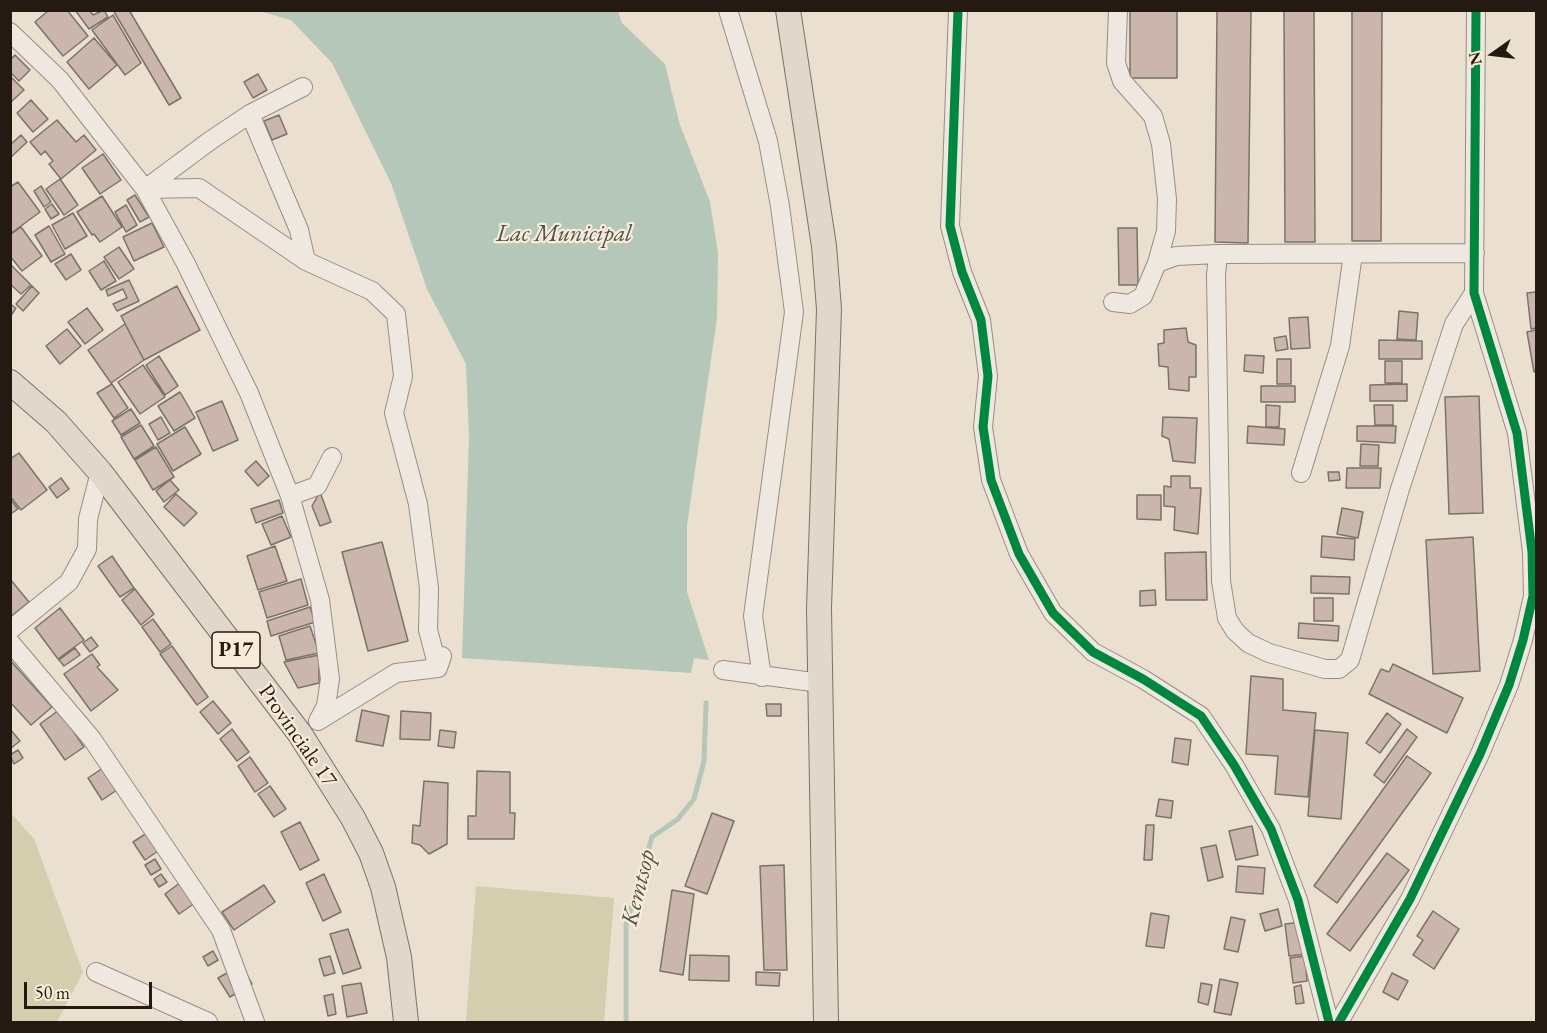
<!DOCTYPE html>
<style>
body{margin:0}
#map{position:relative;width:1547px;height:1033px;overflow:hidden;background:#ebdfcf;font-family:"EB Garamond",serif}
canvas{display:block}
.frame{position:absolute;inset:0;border:12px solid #241a12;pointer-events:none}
.north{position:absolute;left:1463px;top:24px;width:60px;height:60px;-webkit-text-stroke:4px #f9ebd9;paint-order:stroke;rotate:256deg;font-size:16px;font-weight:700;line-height:24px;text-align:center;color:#241a12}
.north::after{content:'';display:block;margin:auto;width:21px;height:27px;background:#241a12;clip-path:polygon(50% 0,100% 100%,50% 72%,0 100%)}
.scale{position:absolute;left:24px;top:982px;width:128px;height:27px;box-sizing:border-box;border:3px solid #241a12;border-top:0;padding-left:8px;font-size:18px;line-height:21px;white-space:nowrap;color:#241a12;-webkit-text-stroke:4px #f9ebd9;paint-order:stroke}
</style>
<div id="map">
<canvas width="1547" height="1033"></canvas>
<div class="frame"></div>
<div class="north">N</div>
<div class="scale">50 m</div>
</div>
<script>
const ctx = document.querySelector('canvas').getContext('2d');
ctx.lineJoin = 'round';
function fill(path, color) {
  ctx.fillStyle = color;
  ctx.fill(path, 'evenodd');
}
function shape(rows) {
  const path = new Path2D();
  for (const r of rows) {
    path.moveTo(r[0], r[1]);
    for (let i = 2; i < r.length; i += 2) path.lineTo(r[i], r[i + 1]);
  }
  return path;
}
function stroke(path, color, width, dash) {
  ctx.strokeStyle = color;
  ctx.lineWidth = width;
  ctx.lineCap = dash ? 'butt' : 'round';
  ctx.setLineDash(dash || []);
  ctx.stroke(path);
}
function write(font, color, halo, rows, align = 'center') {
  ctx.font = font + ' "EB Garamond",serif';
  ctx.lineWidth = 4.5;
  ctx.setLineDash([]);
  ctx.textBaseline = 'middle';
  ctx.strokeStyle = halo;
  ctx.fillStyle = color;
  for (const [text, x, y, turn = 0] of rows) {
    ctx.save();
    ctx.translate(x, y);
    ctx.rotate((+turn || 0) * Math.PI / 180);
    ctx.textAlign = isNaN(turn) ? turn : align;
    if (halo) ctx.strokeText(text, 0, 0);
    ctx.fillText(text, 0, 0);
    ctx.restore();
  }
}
fill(shape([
 [10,812,34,839,83,972,57,1022,11,1022],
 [476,886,614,898,604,1022,466,1022]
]), '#d3cead');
fill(shape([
 [259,11,618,11,622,23,665,64,679,122,710,202,718,253,717,318,687,525,687,592,709,660,694,658,691,673,462,658,469,437,466,364,427,289,391,183,332,63,291,20]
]), '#b4c7b9');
stroke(shape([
 [626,1022,626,925,652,837,678,819,694,799,704,761,706,703]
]), '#b4c7b9', 5);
const building = shape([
 [49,10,67,10,88,36,63,56,35,22,49,10],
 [75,10,89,10,93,15,104,10,108,17,89,29,75,10],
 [113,10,129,10,181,98,169,105,113,10],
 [1130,10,1177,10,1177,78,1130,78,1130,10],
 [1217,10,1251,10,1248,243,1215,242,1217,10],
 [1284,10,1314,10,1315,242,1285,242,1284,10],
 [1352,10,1382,10,1381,241,1352,241,1352,10],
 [113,15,141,63,125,75,92,30,113,15],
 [94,38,117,65,89,89,67,62,94,38],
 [15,55,30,70,19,81,10,72,10,60,15,55],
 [258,74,267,90,253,98,244,82,258,74],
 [10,76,24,90,10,103,10,76],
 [31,100,48,119,33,132,17,113,31,100],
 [279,115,287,134,272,140,264,121,279,115],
 [57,120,76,142,84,135,96,150,61,179,49,164,53,161,45,151,41,155,30,142,57,120],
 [21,135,27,142,10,158,10,145,21,135],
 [103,154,121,180,100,194,82,168,103,154],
 [60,179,78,205,64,215,46,189,60,179],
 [18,182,40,212,10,234,10,187,18,182],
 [41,186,51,202,44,207,34,191,41,186],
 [135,195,149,217,140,222,127,200,135,195],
 [102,196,122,227,100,242,94,234,92,235,77,212,102,196],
 [52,204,59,214,51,219,45,209,52,204],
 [126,205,137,225,126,232,115,212,126,205],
 [73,213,87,236,65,249,52,225,73,213],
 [152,223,164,247,134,261,123,237,152,223],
 [49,226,65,254,51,262,35,235,49,226],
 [21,227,42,256,22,271,10,256,10,235,21,227],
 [1118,228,1137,228,1138,285,1119,285,1118,228],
 [119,247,134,269,119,279,104,257,119,247],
 [71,254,81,270,66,280,55,264,71,254],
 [104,261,116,281,101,290,89,271,104,261],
 [11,265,31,285,21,294,10,284,11,265],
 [129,280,139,301,117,311,113,304,127,298,123,289,108,296,106,290,129,280],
 [32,286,39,293,23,311,16,304,32,286],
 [177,286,200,330,144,360,121,316,177,286],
 [1536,292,1536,328,1531,329,1527,293,1536,292],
 [10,304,16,308,10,317,10,304],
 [87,308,103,330,85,344,68,322,87,308],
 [1399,311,1418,313,1416,340,1397,339,1399,311],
 [1308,317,1310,348,1291,349,1289,318,1308,317],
 [125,324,144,360,111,383,88,350,125,324],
 [1186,328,1188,342,1196,345,1196,377,1189,377,1189,391,1169,389,1168,367,1159,366,1158,344,1164,343,1164,330,1186,328],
 [67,329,81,346,60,364,46,346,67,329],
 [1536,330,1536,371,1534,372,1527,332,1536,330],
 [1286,336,1288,349,1276,351,1274,338,1286,336],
 [1379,340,1422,341,1422,359,1379,359,1379,340],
 [1245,355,1264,356,1263,373,1244,371,1245,355],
 [159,356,178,386,165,395,146,365,159,356],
 [1277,359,1291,359,1291,384,1277,384,1277,359],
 [1385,361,1402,361,1402,383,1385,383,1385,361],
 [143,365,165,397,140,414,118,382,143,365],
 [112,384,128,408,114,418,97,393,112,384],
 [1407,384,1407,401,1370,401,1370,385,1407,384],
 [1261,386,1295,386,1295,402,1261,402,1261,386],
 [180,392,195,418,174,431,158,406,180,392],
 [1479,396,1483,513,1449,514,1445,397,1479,396],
 [222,401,238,440,213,451,196,412,222,401],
 [1266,405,1280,406,1279,427,1266,427,1266,405],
 [1374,405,1393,405,1393,425,1375,425,1374,405],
 [131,409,140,423,121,435,112,421,131,409],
 [161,417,170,433,158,440,149,424,161,417],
 [1163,417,1197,418,1195,463,1173,461,1169,439,1162,436,1163,417],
 [141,425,154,446,134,459,121,437,141,425],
 [1248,426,1285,429,1284,445,1247,443,1248,426],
 [1357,426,1396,426,1395,443,1357,441,1357,426],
 [185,427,201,454,173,471,157,444,185,427],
 [1361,444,1379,445,1378,466,1360,466,1361,444],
 [156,447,174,477,153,490,135,460,156,447],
 [19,453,47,490,21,510,10,496,10,459,19,453],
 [256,461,269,476,258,486,245,471,256,461],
 [1347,468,1381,468,1380,488,1346,488,1347,468],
 [1328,472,1339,472,1340,480,1329,481,1328,472],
 [1171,476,1190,476,1190,488,1201,488,1198,534,1174,530,1175,507,1164,506,1164,486,1171,487,1171,476],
 [61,478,69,489,57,498,49,487,61,478],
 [170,480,179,490,164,502,156,491,170,480],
 [320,492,331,522,320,526,312,506,320,492],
 [176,494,197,513,184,526,164,507,176,494],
 [1137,495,1161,495,1161,520,1137,519,1137,495],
 [10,499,18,509,12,513,10,510,10,499],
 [279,500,283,513,256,523,251,509,279,500],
 [1342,508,1363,512,1358,538,1337,534,1342,508],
 [282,516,291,537,271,545,262,524,282,516],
 [1322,536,1355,539,1354,560,1321,557,1322,536],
 [1473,537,1480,671,1433,674,1426,540,1473,537],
 [382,542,408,641,368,651,342,552,382,542],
 [275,546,287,581,258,590,247,556,275,546],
 [1206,552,1207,600,1166,600,1165,553,1206,552],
 [112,556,134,588,120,597,98,566,112,556],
 [1311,576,1350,577,1349,594,1311,593,1311,576],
 [10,579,29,602,10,617,10,579],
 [301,579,308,605,267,618,259,592,301,579],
 [135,589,154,614,141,625,122,600,135,589],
 [1155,590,1156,605,1140,606,1140,591,1155,590],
 [1314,598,1333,598,1333,621,1314,621,1314,598],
 [310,607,315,622,271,636,267,621,310,607],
 [60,608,84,640,58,659,35,628,60,608],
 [153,619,171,644,160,652,142,627,153,619],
 [1299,623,1339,626,1338,641,1298,638,1299,623],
 [310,626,319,653,286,660,279,636,310,626],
 [91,637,98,646,90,652,83,643,91,637],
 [172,646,208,697,197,705,160,654,172,646],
 [75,648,80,655,64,666,59,660,75,648],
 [92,654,100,665,97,667,118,690,91,711,64,674,92,654],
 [319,655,319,683,298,688,284,662,319,655],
 [10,660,52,707,31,725,10,702,10,660],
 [1393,664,1463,698,1447,733,1369,694,1381,669,1389,672,1393,664],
 [1251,676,1283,679,1283,710,1316,713,1308,797,1275,794,1278,756,1246,754,1251,676],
 [213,701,231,723,218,734,200,712,213,701],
 [766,704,781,704,781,716,767,716,766,704],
 [59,710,84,747,65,760,40,724,59,710],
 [362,710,389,716,383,746,356,741,362,710],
 [401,711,431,713,430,740,400,739,401,711],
 [1387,713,1401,724,1380,753,1366,743,1387,713],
 [10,729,20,741,10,749,10,729],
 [232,729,249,752,237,761,220,739,232,729],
 [1407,729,1417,737,1384,783,1374,775,1407,729],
 [440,730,456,732,454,748,438,746,440,730],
 [1315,730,1348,733,1341,819,1308,816,1315,730],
 [1175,738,1191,740,1188,765,1172,762,1175,738],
 [18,750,23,758,14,764,10,755,18,750],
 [1407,756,1431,773,1337,903,1314,886,1407,756],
 [250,757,268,783,255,792,238,766,250,757],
 [106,766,120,788,102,800,88,778,106,766],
 [477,771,510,772,510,813,515,813,514,839,468,839,468,816,476,816,477,771],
 [424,781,448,783,447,844,429,854,420,845,412,843,413,825,420,826,424,781],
 [270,786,286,809,274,817,258,794,270,786],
 [1159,799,1173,801,1171,818,1156,816,1159,799],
 [712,813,734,821,707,894,685,886,712,813],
 [300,822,319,860,300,870,281,832,300,822],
 [1146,825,1154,825,1152,860,1144,860,1146,825],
 [1252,826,1258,855,1236,860,1229,831,1252,826],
 [150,831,161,849,145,860,133,842,150,831],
 [1216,845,1223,877,1208,881,1201,848,1216,845],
 [1387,853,1409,870,1350,951,1327,934,1387,853],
 [155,859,161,869,151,875,145,865,155,859],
 [784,865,787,970,764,970,760,866,784,865],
 [1238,866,1265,868,1263,894,1236,892,1238,866],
 [161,874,167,882,159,887,154,879,161,874],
 [324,874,341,912,323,921,306,883,324,874],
 [181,882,195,903,179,914,165,894,181,882],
 [264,885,275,902,234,930,222,912,264,885],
 [672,890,694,894,683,975,660,971,672,890],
 [1278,909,1282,926,1265,931,1260,914,1278,909],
 [1433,911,1459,929,1434,969,1413,955,1423,940,1417,936,1433,911],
 [1151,913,1169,916,1164,948,1146,946,1151,913],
 [1231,917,1245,920,1238,952,1224,949,1231,917],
 [1303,922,1307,954,1289,956,1285,924,1303,922],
 [348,929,361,968,343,974,330,934,348,929],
 [213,951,218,960,208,966,203,957,213,951],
 [690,955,729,956,729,981,689,980,690,955],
 [330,956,335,973,324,976,319,959,330,956],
 [1305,956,1307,981,1293,983,1290,958,1305,956],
 [241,965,252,984,230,997,218,978,241,965],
 [756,972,780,973,779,986,756,985,756,972],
 [1392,973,1408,981,1398,1000,1383,992,1392,973],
 [1220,979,1238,983,1231,1015,1214,1012,1220,979],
 [361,983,367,1013,347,1017,342,986,361,983],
 [1201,983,1212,985,1208,1005,1198,1002,1201,983],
 [1301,985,1304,1003,1296,1004,1294,987,1301,985],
 [333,994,336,1014,328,1016,324,996,333,994]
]);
fill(building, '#cab6ad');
stroke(building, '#7a736a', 1.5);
const minor = shape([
 [728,10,768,141,780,206,794,312,753,616,762,677],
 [958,10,950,226,962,272,981,320,988,376,983,427,991,480,1019,554,1053,613,1093,652,1143,679,1201,716,1234,765,1271,829,1298,900,1329,1022],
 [10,32,60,80,145,189,185,262,249,393,290,496,320,600,330,679,326,706,318,721],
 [303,87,250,114,211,140,145,189,199,188,306,261],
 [250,114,299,230,306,261,372,291,396,314,403,376,394,413,418,504,429,588,428,630,438,668],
 [1218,254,1216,275,1221,581,1227,618,1235,631,1248,643,1269,653,1325,669,1339,669,1350,660,1400,489,1454,324,1474,293],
 [1157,263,1176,256,1218,254,1475,253],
 [1113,302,1130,304,1143,296,1157,263,1166,231,1167,199,1161,144,1153,116,1122,81,1116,63,1118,10],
 [1301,473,1340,346,1353,254],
 [290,496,317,486,332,457],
 [10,630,69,582,87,549,88,519,100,472],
 [10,642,92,739,221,930,255,1022],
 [723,670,820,683],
 [318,721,396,673,438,668,442,656],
 [96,972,208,1022],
 [1339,1022,1410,899,1480,754,1509,685,1523,640,1533,596,1532,552,1517,433,1474,293,1476,10]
]);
const major = shape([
 [788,10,824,246,829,309,819,608,826,1022],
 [10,382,56,422,100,472,300,734,353,818,371,853,383,887,399,957,406,1022]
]);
stroke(minor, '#968e84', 20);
stroke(major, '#7a736a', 26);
stroke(minor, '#eee8e0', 18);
stroke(major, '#e1d7cb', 24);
stroke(shape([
 [958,10,950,226,962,272,981,320,988,376,983,427,991,480,1019,554,1053,613,1093,652,1143,679,1201,716,1234,765,1271,829,1298,900,1329,1022],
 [1339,1022,1410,899,1480,754,1509,685,1523,640,1533,596,1532,552,1517,433,1474,293,1476,10]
]), '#00873e', 9);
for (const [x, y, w] of [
 [236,650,48]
]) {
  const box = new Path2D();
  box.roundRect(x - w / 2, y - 18, w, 36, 4.5);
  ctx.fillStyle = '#f9ebd9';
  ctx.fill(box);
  stroke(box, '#241a12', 1.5);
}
write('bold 21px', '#241a12', null, [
 ["P17",236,650]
]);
write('22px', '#241a12', '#f9ebd9', [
 ["Provinciale 17",297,736,55]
]);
write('italic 24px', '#4e5349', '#f9ebd9', [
 ["Lac Municipal",564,234],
 ["Kemtsop",639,888,-76]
]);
</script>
